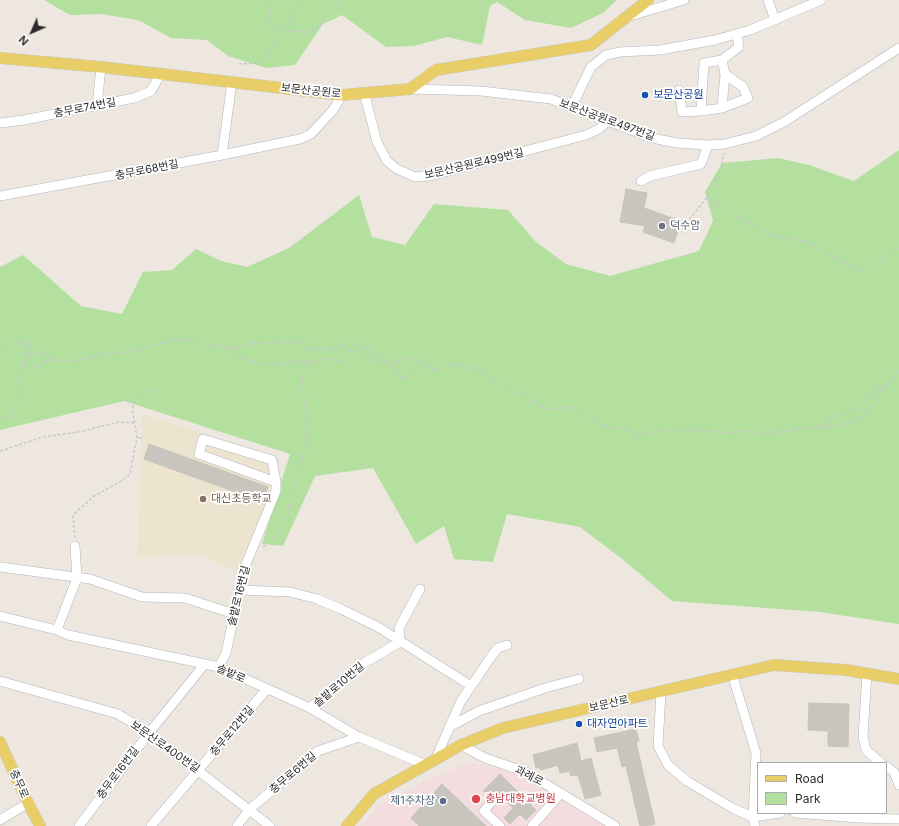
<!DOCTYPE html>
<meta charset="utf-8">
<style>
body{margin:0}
#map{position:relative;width:899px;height:826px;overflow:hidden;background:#ede7df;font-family:Inter,sans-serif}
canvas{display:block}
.legend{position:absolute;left:757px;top:762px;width:130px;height:52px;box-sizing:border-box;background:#fff;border:1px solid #ababab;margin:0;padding:5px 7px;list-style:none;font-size:12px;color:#2c2c2c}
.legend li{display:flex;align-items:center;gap:8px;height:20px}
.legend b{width:20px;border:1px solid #ababab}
.north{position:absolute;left:12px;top:12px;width:40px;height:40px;-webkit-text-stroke:3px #fff;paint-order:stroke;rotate:225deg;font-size:11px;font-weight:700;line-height:16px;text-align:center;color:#2c2c2c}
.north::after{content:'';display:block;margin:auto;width:14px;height:18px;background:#2c2c2c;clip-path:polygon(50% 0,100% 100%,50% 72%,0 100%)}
</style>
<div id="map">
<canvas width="899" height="826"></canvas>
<ul class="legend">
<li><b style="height:5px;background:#e9ce67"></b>Road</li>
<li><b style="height:11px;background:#b3e09f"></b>Park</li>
</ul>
<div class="north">N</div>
</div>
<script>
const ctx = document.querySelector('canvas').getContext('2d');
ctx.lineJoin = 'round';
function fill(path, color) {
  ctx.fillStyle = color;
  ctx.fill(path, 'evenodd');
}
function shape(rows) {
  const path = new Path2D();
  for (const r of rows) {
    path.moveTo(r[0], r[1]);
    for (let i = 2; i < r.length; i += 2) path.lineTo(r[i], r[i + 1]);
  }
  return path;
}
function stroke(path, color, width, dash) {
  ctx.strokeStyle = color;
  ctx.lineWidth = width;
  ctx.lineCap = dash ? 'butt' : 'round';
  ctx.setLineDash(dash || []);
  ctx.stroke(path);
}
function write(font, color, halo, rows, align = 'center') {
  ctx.font = font + ' Inter,"Noto Sans KR",sans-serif';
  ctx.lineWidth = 3.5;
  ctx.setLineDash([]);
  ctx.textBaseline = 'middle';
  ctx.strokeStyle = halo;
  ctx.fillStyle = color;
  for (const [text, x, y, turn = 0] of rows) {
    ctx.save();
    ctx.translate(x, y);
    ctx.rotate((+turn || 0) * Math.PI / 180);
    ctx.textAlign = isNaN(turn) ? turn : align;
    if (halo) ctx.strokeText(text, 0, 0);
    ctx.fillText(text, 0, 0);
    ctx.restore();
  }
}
fill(shape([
 [142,413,279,458,255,541,238,572,197,555,137,558]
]), '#ede4d0');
fill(shape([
 [470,762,524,775,606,826,360,826,379,805,428,780]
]), '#f3ddde');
fill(shape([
 [44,0,617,0,603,13,571,28,525,20,497,2,490,6,482,45,447,37,414,46,386,47,342,15,323,24,295,65,266,68,228,56,207,40,171,38,138,20,101,14,70,15],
 [899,150,899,624,820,612,672,601,622,559,580,527,507,514,493,562,454,559,444,526,416,544,373,468,315,476,283,546,262,544,290,454,124,401,0,430,0,267,23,255,81,306,122,314,143,272,172,270,196,249,221,261,247,267,289,248,359,195,372,237,405,245,434,204,508,210,536,242,566,264,610,276,699,251,713,221,705,192,722,163,778,158,809,165,854,181]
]), '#b3e09f');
const building = shape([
 [626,189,647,193,644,208,681,221,674,243,643,232,645,226,620,222,626,189],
 [149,444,268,487,263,502,144,459,149,444],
 [809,703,849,704,848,747,828,746,828,731,808,730,809,703],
 [636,729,639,741,636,742,655,824,647,826,640,826,626,766,622,767,617,748,597,752,594,738,636,729],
 [577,743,581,761,591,758,601,795,585,799,578,775,571,776,569,771,560,773,558,765,541,770,539,767,536,768,533,755,577,743],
 [500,774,536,810,526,820,520,814,510,824,504,818,513,808,499,794,483,791,500,774],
 [442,784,486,826,419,826,411,818,442,784]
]);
fill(building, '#c8c4be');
stroke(building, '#c8c3b8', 1);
const minor = shape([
 [768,0,775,20],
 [630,16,684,0],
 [722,60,725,74,743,87,748,98,722,108,701,111,704,63,722,60,739,47,737,34],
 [410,89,481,91,551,99,652,138,677,143,708,145,725,144,756,136,784,122,899,48],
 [679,90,682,112,701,111],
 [364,92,377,142,387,161,397,169,415,177,430,176,586,135,599,129,609,120],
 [97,106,101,67],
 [572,106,591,67,606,55,620,52,660,50,715,40,750,30,821,0],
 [722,108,725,74],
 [0,123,24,120,134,98,151,91,160,75],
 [222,155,300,139,311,134,333,110,342,95],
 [641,181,650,176,701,164,708,145],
 [0,196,222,155,232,82],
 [0,567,90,579,142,597,185,598,234,614],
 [240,590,290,592,317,599,341,609,378,627,471,686],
 [0,616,57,630,68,635,219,667,310,708,359,737,426,765],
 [57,630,77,578,75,546],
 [219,667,226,653,244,569,276,491,276,482,199,454,203,439,272,460,276,482],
 [867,673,863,737,866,750,881,763],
 [732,674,756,753,753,817,755,826],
 [0,681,118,714,149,733,270,826],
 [661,692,658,746,668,765,687,781,734,809,753,817,780,813],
 [310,708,359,666,400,642,399,628,420,589],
 [449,727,479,711,545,688,579,679],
 [461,745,485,758,526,772,615,826],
 [435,760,461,701,493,654,498,648,507,645],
 [886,766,894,772,899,785],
 [493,800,484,811,500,826],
 [795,813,859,818,899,819],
 [0,820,28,803],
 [79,826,149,733,204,665],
 [151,826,266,690],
 [237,826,250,809,318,751,359,737],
 [532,826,561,793]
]);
const major = shape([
 [0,58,101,67,342,95,410,89,436,70,591,45,648,0],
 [0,742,28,803,40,826],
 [347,826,374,794,461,745,503,728,774,665,846,670,899,679]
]);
stroke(minor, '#b2b5be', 10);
stroke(major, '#c8c8c8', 12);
stroke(shape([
 [272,0,269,25,285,31,308,32,317,29,339,0],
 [239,64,257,63,262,61,285,31,300,0],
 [708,196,709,200,766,233,810,243,851,267,859,271,872,267,890,251,899,248],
 [685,233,685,225,711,192,718,180,724,153],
 [26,343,22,349,23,353,29,355],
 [232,348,241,358,271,365,284,362,319,361,328,359,343,361,345,353,352,350,368,358,390,364,414,357,434,370,458,364,463,365,470,367,508,389,523,395,542,407,550,409,570,407,583,413,601,425,629,430,639,435,663,430,687,429,730,433,749,431,764,434,797,429,816,428,849,411,859,408,875,387,889,384,899,371],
 [0,354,9,345,22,341,30,345,32,353],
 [23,364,29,369,35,368,48,360,54,360],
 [0,419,11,417,16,404,22,395,18,375,23,364,29,355,42,352,54,360,73,361,106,354,142,350,173,339,182,339,195,340,208,346,232,348,255,343,295,342,304,343,306,349,327,350,350,343,366,347,386,360,400,377,404,378,412,375,420,369,423,364],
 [820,428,847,424,863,416,874,403,880,391,886,386],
 [142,438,137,438,133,413,133,401,140,395,155,390],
 [0,451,43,437,79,432,119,422,134,423],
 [75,538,73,515,94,496,123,480,130,474,137,438],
 [263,547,273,540,282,528,288,515,300,463,306,446,307,433,302,376,308,360]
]), '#c8c8c8', 1.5, [3, 2]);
stroke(minor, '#fff', 9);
stroke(major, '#e9ce67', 11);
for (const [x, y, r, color] of [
 [645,95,4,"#1a4fb4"],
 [662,226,4,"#6b7280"],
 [203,499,4,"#8d6e63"],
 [579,724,4,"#1a4fb4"],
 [476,799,5,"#e0444e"],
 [443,801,4,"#5c6f8a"]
]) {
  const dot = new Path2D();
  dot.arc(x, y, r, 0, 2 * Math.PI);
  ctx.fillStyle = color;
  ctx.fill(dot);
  stroke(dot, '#fff', 1.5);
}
write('11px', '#2c2c2c', '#fff', [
 ["보문산공원로",311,91,6],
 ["충무로74번길",85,108,-11],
 ["보문산공원로497번길",607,120,20],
 ["보문산공원로499번길",474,164,-13],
 ["충무로68번길",147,170,-11],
 ["솔밭로16번길",239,596,-76],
 ["솔밭로",231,674,23],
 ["솔밭로10번길",339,685,-40],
 ["보문산로",609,704,-13],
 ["충무로12번길",232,731,-50],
 ["보문산로400번길",165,747,35],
 ["충무로16번길",118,773,-53],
 ["충무로6번길",293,773,-40],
 ["과례로",529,776,26],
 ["충무로",19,784,66]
]);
write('11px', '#164399', '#fff', [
 ["보문산공원",653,95],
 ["대자연아파트",587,724]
], 'left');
write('11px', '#5b616d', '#fff', [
 ["덕수암",670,226]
], 'left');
write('11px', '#785e54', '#fff', [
 ["대신초등학교",211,499]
], 'left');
write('11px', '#be3a42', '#fff', [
 ["충남대학교병원",485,799]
], 'left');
write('11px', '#4e5e75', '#fff', [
 ["제1주차장",435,801]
], 'right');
</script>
